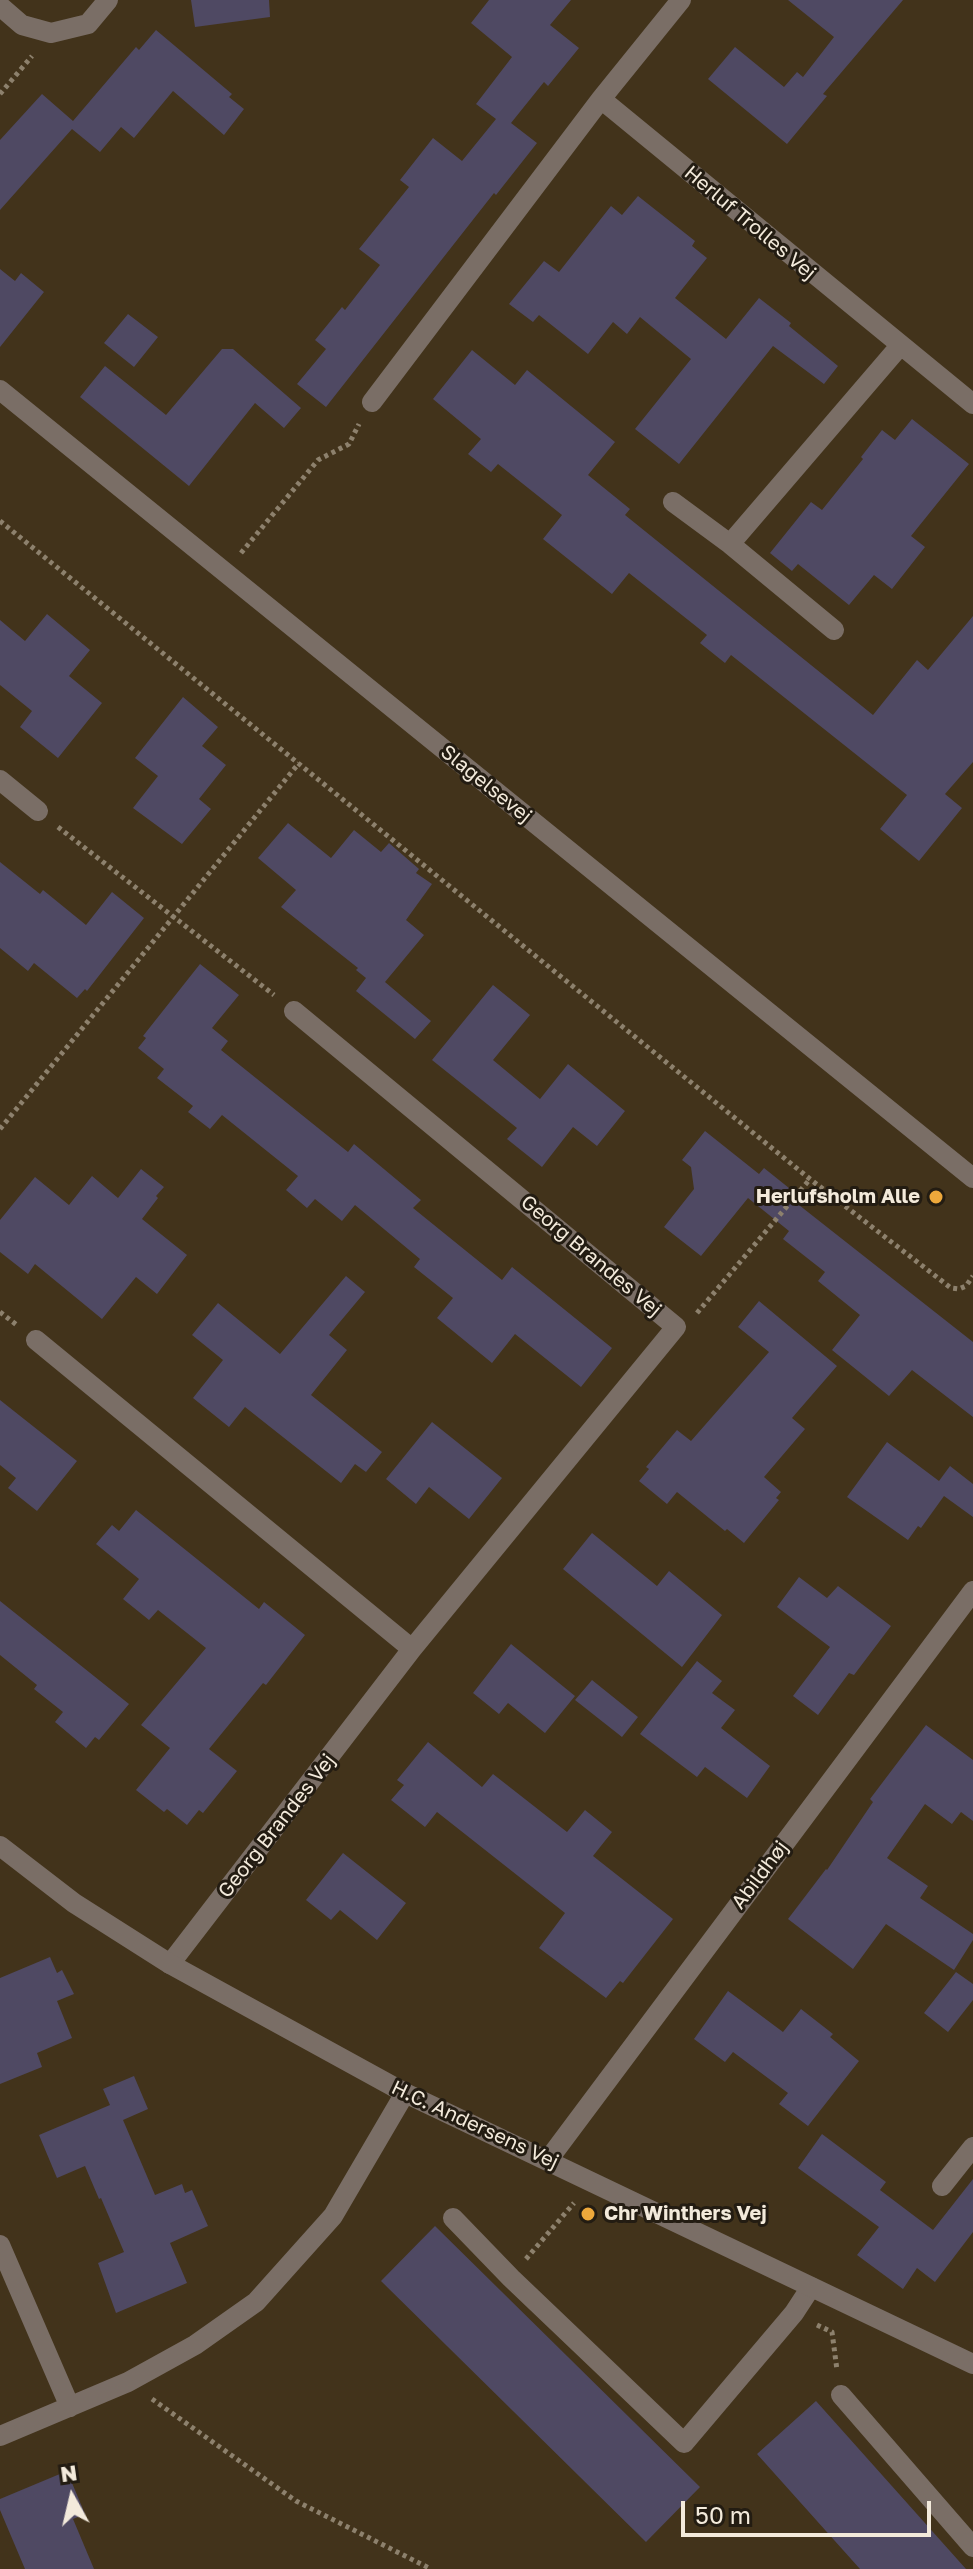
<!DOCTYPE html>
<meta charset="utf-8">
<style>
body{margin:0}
#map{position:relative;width:973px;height:2569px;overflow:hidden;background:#42331b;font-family:"Golos Text",sans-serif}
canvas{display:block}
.north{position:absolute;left:32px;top:2457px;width:80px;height:80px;-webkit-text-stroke:6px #231c12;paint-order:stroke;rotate:352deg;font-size:22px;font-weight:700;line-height:32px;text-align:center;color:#f3eadb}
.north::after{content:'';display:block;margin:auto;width:28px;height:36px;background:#f3eadb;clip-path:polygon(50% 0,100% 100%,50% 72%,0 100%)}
.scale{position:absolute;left:681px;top:2501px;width:250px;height:36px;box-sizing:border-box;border:4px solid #f3eadb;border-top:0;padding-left:10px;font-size:24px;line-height:28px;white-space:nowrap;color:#f3eadb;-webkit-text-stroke:6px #231c12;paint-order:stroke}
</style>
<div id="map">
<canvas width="973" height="2569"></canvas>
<div class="north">N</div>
<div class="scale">50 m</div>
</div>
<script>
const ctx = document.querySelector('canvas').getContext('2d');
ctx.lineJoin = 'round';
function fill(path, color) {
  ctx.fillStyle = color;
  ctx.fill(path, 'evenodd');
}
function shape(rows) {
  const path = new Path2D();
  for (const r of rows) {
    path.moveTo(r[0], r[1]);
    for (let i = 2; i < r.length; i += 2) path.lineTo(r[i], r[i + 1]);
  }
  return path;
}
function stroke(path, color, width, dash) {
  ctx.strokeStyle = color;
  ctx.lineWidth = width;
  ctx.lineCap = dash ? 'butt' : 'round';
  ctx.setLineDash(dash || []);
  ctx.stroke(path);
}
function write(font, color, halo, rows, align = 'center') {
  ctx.font = font + ' "Golos Text",sans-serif';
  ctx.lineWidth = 6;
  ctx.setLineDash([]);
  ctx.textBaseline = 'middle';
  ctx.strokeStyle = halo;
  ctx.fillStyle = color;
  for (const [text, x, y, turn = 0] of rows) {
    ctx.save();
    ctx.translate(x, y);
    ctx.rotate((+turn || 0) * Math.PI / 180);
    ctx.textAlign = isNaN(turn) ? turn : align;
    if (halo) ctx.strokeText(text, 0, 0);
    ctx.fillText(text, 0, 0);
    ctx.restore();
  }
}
fill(shape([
 [191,0,269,0,270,17,195,27],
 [489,0,571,0,550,25,579,48,548,86,544,82,511,123,537,143,496,195,494,193,326,407,297,384,326,349,315,340,342,307,345,310,380,265,359,249,409,187,400,180,433,138,462,161,496,119,476,104,512,57,471,23],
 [788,0,903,0,823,94,827,96,787,144,708,79,735,47,784,87,797,72,803,77,834,37],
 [156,30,232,94,229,97,244,109,224,135,173,91,134,138,121,127,100,152,72,129,0,210,0,140,42,94,73,121,136,47,139,50],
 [638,196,695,241,692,246,707,258,675,298,726,339,759,298,791,323,789,326,838,366,824,384,773,346,679,464,635,429,691,359,640,317,627,334,613,322,588,354,539,315,533,322,509,304,544,261,559,272,611,206,622,215],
 [0,269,15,281,21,273,44,292,0,347],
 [128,314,158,337,134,367,104,343],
 [222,349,233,349,301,408,284,428,255,403,189,486,80,397,105,366,166,415],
 [472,350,515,385,527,370,615,442,588,475,630,509,625,515,873,715,917,660,928,670,973,616,973,762,945,794,962,808,919,861,880,829,907,795,731,655,725,663,700,643,707,635,629,573,612,594,543,539,562,515,498,464,491,472,468,454,481,439,433,399],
 [912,419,969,464,911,536,925,547,892,589,874,575,849,605,798,564,792,571,770,553,811,502,822,510,863,459,861,457,882,430,895,440],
 [47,614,90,650,69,676,102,703,58,758,20,727,32,711,0,685,0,620,25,641],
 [183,697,218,727,202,746,226,765,199,799,211,809,182,844,133,808,158,776,135,758],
 [288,823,331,858,354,830,381,852,389,843,419,869,416,873,432,884,406,920,424,935,385,982,431,1021,415,1039,356,991,366,978,356,970,358,968,281,907,296,890,258,858],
 [0,862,40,894,43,890,86,925,112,892,144,918,87,991,85,989,77,998,34,963,28,971,0,948],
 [200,964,239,995,212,1028,228,1041,221,1050,348,1152,354,1144,421,1200,413,1208,502,1280,512,1267,612,1348,581,1387,515,1334,492,1363,437,1318,453,1298,414,1267,420,1259,355,1205,342,1221,315,1199,307,1208,286,1190,298,1176,222,1115,210,1129,188,1112,193,1106,157,1078,164,1069,138,1048,146,1038,143,1036],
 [493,985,530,1015,493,1060,540,1099,568,1064,625,1111,597,1146,573,1127,542,1167,507,1139,517,1128,432,1060],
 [705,1131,759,1174,764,1168,789,1188,785,1194,973,1342,973,1417,912,1370,889,1396,832,1350,860,1315,818,1281,825,1272,783,1239,789,1231,748,1198,701,1256,664,1227,694,1189,691,1167,682,1160],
 [141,1169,164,1187,156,1196,158,1198,142,1219,187,1255,157,1294,136,1277,102,1319,35,1264,28,1274,0,1252,0,1220,35,1177,69,1205,92,1176,118,1198],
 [346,1276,365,1292,329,1335,347,1350,311,1395,382,1452,366,1472,355,1464,341,1483,245,1407,229,1427,193,1398,223,1360,192,1335,218,1303,280,1354],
 [759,1301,837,1366,792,1418,805,1429,764,1477,781,1492,776,1498,779,1500,744,1543,727,1529,725,1531,677,1492,667,1504,639,1481,649,1469,646,1467,677,1430,691,1441,769,1352,738,1327],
 [0,1400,77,1461,37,1511,8,1488,16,1478,0,1465],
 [432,1422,502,1478,469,1519,429,1487,416,1504,386,1479],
 [887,1442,939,1481,950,1466,973,1484,973,1517,944,1496,921,1528,918,1526,908,1540,847,1497],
 [136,1510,259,1609,264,1602,305,1635,266,1685,263,1683,209,1749,237,1771,203,1813,199,1810,187,1825,167,1809,164,1812,136,1790,170,1748,141,1725,206,1648,158,1610,149,1620,123,1599,139,1579,96,1544,112,1525,119,1531],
 [592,1533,657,1586,669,1571,722,1615,682,1667,563,1569],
 [799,1577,827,1598,838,1586,891,1626,854,1675,849,1673,818,1715,793,1696,830,1647,777,1607],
 [0,1601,129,1704,99,1740,95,1737,86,1748,55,1722,63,1712,34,1689,37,1685,0,1655],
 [511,1644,575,1696,545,1733,508,1703,499,1714,473,1693],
 [697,1661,722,1681,712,1693,735,1710,721,1728,770,1766,747,1798,705,1767,697,1777,640,1734],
 [592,1680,638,1717,622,1737,575,1700],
 [926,1725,973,1760,973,1821,961,1812,952,1824,925,1804,887,1858,928,1886,920,1898,973,1934,973,1940,954,1970,886,1924,853,1969,788,1919,826,1869,827,1870,873,1802,870,1799],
 [428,1742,482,1787,493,1774,567,1832,585,1810,612,1832,593,1856,673,1919,623,1983,620,1981,606,1998,539,1948,565,1913,437,1812,425,1827,391,1800,404,1785,397,1780],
 [343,1853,406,1903,377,1940,340,1910,331,1920,306,1900],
 [50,1957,57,1973,62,1970,74,1994,57,2001,72,2038,37,2053,42,2067,0,2084,0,1978],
 [956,1972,973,1984,973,2000,948,2032,924,2013],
 [728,1991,783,2032,801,2009,833,2034,830,2037,859,2061,808,2126,779,2104,788,2093,733,2052,725,2062,694,2039],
 [134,2076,148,2109,123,2120,155,2195,182,2184,185,2193,192,2190,208,2226,170,2243,187,2283,116,2313,98,2263,124,2252,101,2198,99,2199,85,2166,57,2178,39,2135,110,2105,103,2089],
 [822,2134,886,2182,880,2190,933,2230,973,2179,973,2232,935,2282,917,2268,903,2289,857,2255,879,2227,798,2168],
 [435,2226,700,2487,646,2542,381,2281],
 [816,2401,966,2569,860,2569,757,2454],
 [67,2471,85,2514,73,2519,94,2569,25,2569,0,2510,0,2499]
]), '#4f4963');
stroke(shape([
 [0,94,32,56],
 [0,521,810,1179,951,1288,959,1289,966,1286,973,1276],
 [241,553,318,460,349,444,359,424],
 [58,827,274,995],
 [0,1129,299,763],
 [0,1312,18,1326],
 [697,1313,810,1179],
 [526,2259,574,2203],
 [817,2325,832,2332,837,2370],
 [152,2399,296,2501,431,2569]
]), '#8d816d', 5, [4, 4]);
stroke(shape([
 [453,2218,511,2278,684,2443,794,2313,811,2287],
 [841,2395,973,2547]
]), '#7a6e66', 20);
stroke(shape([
 [0,6,22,25,51,33,88,24,108,0],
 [601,99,973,404],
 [372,402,601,99,681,0],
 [673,502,730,544,834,630],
 [730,544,899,347],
 [0,780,38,811],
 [36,1340,412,1649],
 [170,1964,412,1649,676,1327,294,1011],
 [548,2160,973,1591],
 [942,2186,973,2147],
 [0,2245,70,2407],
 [0,2436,128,2382,195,2345,256,2302,333,2216,405,2093]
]), '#7a6e66', 20);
stroke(shape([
 [0,390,973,1178],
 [0,1846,74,1903,170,1964,405,2093,973,2364]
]), '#7a6e66', 20);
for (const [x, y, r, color] of [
 [936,1197,8,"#eda83b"],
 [588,2214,8,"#eda83b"]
]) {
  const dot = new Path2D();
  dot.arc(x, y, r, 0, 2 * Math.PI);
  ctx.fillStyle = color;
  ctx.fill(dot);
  stroke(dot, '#231c12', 3);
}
write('20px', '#f3eadb', '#231c12', [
 ["Herluf Trolles Vej",750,223,40],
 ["Slagelsevej",486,784,39],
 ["Georg Brandes Vej",591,1256,40],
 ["Georg Brandes Vej",277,1826,-52],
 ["Abildhøj",760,1875,-53],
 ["H.C. Andersens Vej",475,2125,25]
]);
write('bold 20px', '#f3eadb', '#231c12', [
 ["Herlufsholm Alle",920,1197],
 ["Chr Winthers Vej",604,2214,"left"]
], 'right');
</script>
